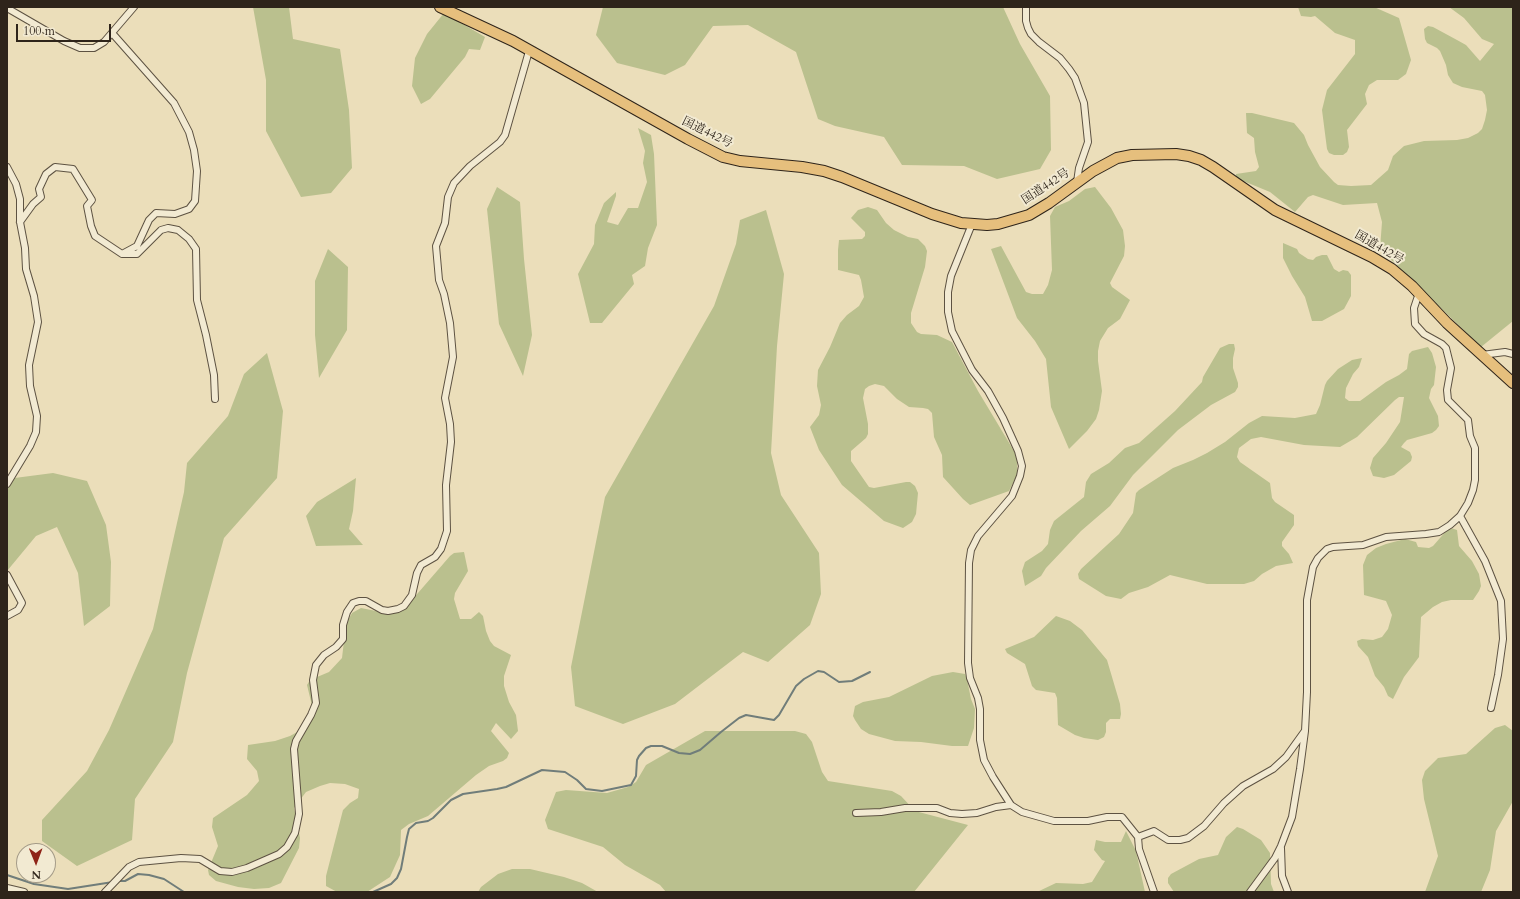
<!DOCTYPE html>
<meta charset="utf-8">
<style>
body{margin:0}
#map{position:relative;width:1520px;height:899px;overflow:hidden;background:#ebdeba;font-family:Cardo,serif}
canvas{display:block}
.frame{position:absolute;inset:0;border:8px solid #2e241a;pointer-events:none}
.north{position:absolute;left:16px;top:843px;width:40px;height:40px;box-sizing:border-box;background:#f2ead2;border:1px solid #a49b88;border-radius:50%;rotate:179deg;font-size:11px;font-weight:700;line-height:16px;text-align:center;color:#2e241a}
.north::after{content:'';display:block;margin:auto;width:14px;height:18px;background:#8f2418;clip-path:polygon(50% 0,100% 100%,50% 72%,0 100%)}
.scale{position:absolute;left:16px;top:24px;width:95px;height:18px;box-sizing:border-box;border:2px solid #2e241a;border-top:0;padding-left:5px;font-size:12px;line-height:14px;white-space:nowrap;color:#2e241a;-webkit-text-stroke:3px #f2ead2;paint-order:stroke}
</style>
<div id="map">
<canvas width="1520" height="899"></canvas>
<div class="frame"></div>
<div class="north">N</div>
<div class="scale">100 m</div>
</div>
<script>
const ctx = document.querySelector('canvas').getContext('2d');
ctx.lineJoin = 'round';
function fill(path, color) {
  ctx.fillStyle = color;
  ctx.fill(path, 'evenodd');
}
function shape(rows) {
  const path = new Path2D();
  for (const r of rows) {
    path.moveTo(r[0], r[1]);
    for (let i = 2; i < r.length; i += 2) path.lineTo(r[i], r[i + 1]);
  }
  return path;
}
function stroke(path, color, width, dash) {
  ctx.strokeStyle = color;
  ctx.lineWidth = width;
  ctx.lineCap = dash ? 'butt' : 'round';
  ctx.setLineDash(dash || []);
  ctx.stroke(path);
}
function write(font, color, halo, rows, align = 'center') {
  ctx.font = font + ' Cardo,"Noto Serif JP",serif';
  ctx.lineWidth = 4;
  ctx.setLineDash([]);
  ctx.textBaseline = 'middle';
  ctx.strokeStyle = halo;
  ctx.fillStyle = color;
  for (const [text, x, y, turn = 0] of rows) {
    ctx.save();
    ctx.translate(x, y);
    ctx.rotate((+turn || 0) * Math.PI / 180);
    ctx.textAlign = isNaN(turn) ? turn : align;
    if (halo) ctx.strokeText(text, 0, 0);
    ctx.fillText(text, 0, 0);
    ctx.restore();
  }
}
fill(shape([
 [253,7,289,7,293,39,340,49,349,110,352,168,331,193,301,197,266,131,266,80],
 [603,7,1003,7,1020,44,1050,96,1051,150,1040,169,997,179,964,166,902,165,884,137,835,126,818,119,796,52,748,25,713,26,685,65,665,75,617,63,596,35],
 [1298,7,1374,7,1399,18,1411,60,1406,74,1398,80,1377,80,1369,85,1365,94,1367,104,1347,130,1349,147,1347,152,1343,155,1334,155,1329,153,1327,149,1322,110,1327,90,1355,54,1355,40,1335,33,1315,16,1311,17,1301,16],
 [1449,7,1513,7,1513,321,1481,347,1380,249,1382,222,1377,203,1343,205,1313,195,1308,197,1295,212,1270,192,1236,178,1236,174,1256,171,1259,167,1255,152,1254,138,1247,133,1246,113,1252,113,1294,123,1304,135,1308,145,1320,167,1334,182,1338,185,1351,186,1371,185,1388,170,1393,156,1404,146,1424,141,1457,140,1468,138,1478,133,1482,129,1485,120,1487,110,1485,95,1482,91,1462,87,1453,83,1448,75,1446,65,1440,51,1437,48,1427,43,1425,39,1424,29,1428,26,1433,27,1457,40,1466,45,1480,61,1494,44,1482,39,1464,18],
 [444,13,485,37,480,50,469,49,465,57,430,99,421,104,412,86,415,58,427,34],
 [638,128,651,135,654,154,657,225,648,248,645,266,632,275,634,284,602,323,590,323,578,274,594,244,595,225,604,203,616,192,616,196,607,222,618,225,628,208,638,208,647,182,643,163,645,151],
 [497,187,520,202,524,259,532,335,523,376,499,324,487,209],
 [1095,187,1111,208,1123,230,1125,246,1124,256,1110,283,1112,287,1130,300,1120,319,1108,328,1100,341,1098,351,1098,361,1102,391,1099,410,1096,419,1087,431,1069,449,1051,407,1046,359,1035,341,1017,318,991,249,1001,246,1026,292,1032,294,1043,294,1048,285,1052,270,1050,216,1055,207,1069,201,1085,189],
 [868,207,877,210,886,223,894,230,908,237,918,239,925,246,927,251,925,267,911,313,911,323,917,332,921,334,937,335,952,342,978,391,1017,456,1017,475,1009,491,970,505,963,499,943,477,942,455,934,437,932,413,928,409,923,408,909,407,897,399,884,386,875,384,869,386,865,389,863,398,868,424,868,434,866,438,851,451,851,461,869,487,874,488,906,482,910,482,915,486,918,493,916,514,912,522,903,528,884,521,842,485,819,450,810,427,819,415,821,405,817,386,818,370,830,347,840,323,847,315,859,306,864,297,861,280,859,275,838,270,838,250,839,240,862,239,865,236,865,232,851,218,858,210],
 [766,210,784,274,777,346,771,453,781,495,819,553,821,594,810,625,768,662,743,652,675,704,623,724,575,706,571,667,605,497,714,306,736,244,740,220],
 [1283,243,1297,249,1299,253,1308,259,1313,260,1316,257,1322,255,1327,255,1334,269,1339,272,1343,270,1348,271,1351,275,1351,296,1344,309,1322,321,1312,321,1305,297,1292,276,1283,258],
 [328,249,348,267,347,330,319,378,315,335,315,281],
 [1229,344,1234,344,1235,349,1233,358,1233,368,1238,383,1238,387,1235,392,1211,405,1178,430,1133,475,1110,506,1081,531,1046,568,1041,576,1025,586,1022,571,1025,562,1042,551,1048,544,1050,530,1054,521,1084,497,1086,482,1091,474,1109,463,1125,448,1139,443,1175,411,1202,382,1203,377,1220,348],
 [1428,347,1432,353,1436,367,1434,385,1431,389,1429,398,1438,416,1439,426,1436,430,1432,433,1407,440,1404,443,1401,447,1410,452,1412,457,1411,461,1394,475,1384,478,1373,476,1370,468,1373,458,1386,443,1400,422,1404,397,1399,397,1395,400,1357,437,1340,447,1304,445,1261,437,1251,439,1239,448,1237,457,1240,462,1270,483,1272,498,1275,502,1294,515,1294,525,1282,542,1282,546,1289,554,1293,563,1276,566,1262,574,1254,581,1244,584,1207,584,1170,575,1148,587,1129,593,1121,599,1106,596,1079,579,1078,574,1081,569,1119,534,1133,513,1136,493,1139,490,1173,468,1193,460,1207,453,1225,442,1249,423,1262,416,1295,418,1316,414,1320,405,1325,385,1327,381,1338,369,1352,360,1362,358,1359,367,1353,374,1346,388,1345,398,1349,401,1360,401,1386,382,1399,375,1407,369,1409,354,1412,351],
 [267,353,283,411,277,478,224,538,187,673,173,742,135,799,132,840,77,866,42,841,42,820,87,771,109,730,153,629,184,492,187,463,228,416,244,374],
 [53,473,87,481,106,525,111,562,110,606,84,626,78,573,57,527,36,536,7,571,7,479],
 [356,478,353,511,349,529,363,545,316,546,306,516,317,502],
 [1451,528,1457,530,1459,546,1472,561,1479,574,1481,586,1479,591,1473,600,1451,600,1442,602,1433,607,1421,617,1419,657,1404,677,1393,699,1388,696,1384,687,1375,676,1368,657,1358,646,1357,641,1362,639,1373,640,1382,637,1388,629,1392,615,1386,601,1364,595,1363,565,1367,555,1376,548,1386,544,1405,539,1416,542,1418,547,1429,548,1433,546,1447,530],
 [464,552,468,571,455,593,454,599,460,619,471,619,479,612,483,616,486,631,490,641,494,646,511,655,504,676,504,686,509,702,516,715,518,731,511,739,496,723,491,731,509,753,507,758,503,761,489,766,476,775,428,816,409,824,401,830,400,855,390,877,367,892,337,892,326,886,326,876,343,810,350,803,358,798,359,789,345,784,330,783,320,786,306,792,294,808,300,838,299,848,281,883,269,888,254,889,238,887,216,881,209,875,208,870,218,846,212,827,213,818,247,795,259,781,257,771,247,759,248,745,275,741,290,736,299,731,314,714,307,685,310,680,329,672,342,658,346,624,352,613,361,608,381,612,405,608,450,556,454,553],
 [1056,616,1070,621,1082,630,1107,660,1120,704,1121,714,1120,719,1110,719,1106,723,1106,732,1104,737,1098,740,1084,738,1075,735,1058,725,1057,698,1055,693,1036,690,1032,686,1025,664,1007,653,1005,649,1034,637],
 [953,672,965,674,967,679,971,699,975,709,974,728,968,746,952,746,921,742,895,741,869,734,861,729,855,720,853,716,855,706,863,702,889,697,932,676],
 [1505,725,1513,731,1513,801,1496,831,1490,870,1481,892,1425,892,1438,856,1424,799,1422,780,1425,771,1438,758,1466,754,1495,728],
 [705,731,795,731,806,734,812,742,822,772,828,781,892,791,901,796,915,811,968,825,914,892,666,892,660,885,625,865,603,847,548,829,545,820,556,792,566,790,607,793,628,787,636,782,646,765],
 [1237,827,1243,829,1261,840,1270,853,1271,884,1274,892,1174,892,1168,883,1168,878,1171,874,1199,859,1218,855,1226,837],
 [1126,831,1136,851,1145,892,1037,892,1056,883,1083,884,1092,882,1105,861,1102,860,1094,850,1096,840,1105,842,1121,842],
 [512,869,530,869,564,877,582,883,598,892,478,892,481,887,498,874]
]), '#bac08e');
stroke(shape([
 [7,875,34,884,68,889,113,882],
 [117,881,125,881,138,874,149,875,164,879,184,892],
 [373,892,391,884,397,878,401,869,407,837,409,829,416,823,428,821,433,818,451,800,463,794,497,789,506,787,542,770,565,772,577,780,586,789,602,791,631,785,636,776,637,760,639,756,646,748,651,746,662,746,679,753,690,754,700,750,721,732,739,718,746,715,774,720,779,715,796,686,804,679,818,671,824,672,839,682,852,681,870,672]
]), '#707d7a', 2);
const minor = shape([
 [1026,7,1026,21,1028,28,1031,34,1039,42,1060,58,1069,69,1075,78,1084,103,1088,142,1079,168,1077,182],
 [7,8,64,41,80,48,94,48,104,42,134,7],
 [112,33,174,103,189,132,194,150,197,171,195,201,189,209,175,214,156,213,149,220,137,246,124,253],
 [7,167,16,184,20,199,20,222,25,248,26,269,34,296,38,322,29,365,30,386,37,416,36,432,30,446,7,484],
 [20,222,33,204,41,197,39,189,46,174,55,167,73,169,92,200,87,206,91,226,95,236,122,254,137,254,161,230,168,228,178,230,189,239,196,249,197,300,206,335,214,375,215,399],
 [972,224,951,276,948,292,948,312,952,331,972,370,988,391,1003,418,1018,451,1022,466,1020,476,1012,496,978,536,971,550,969,563,968,663,970,678,978,698,980,709,980,740,984,760,993,777,1011,805,1022,812,1054,821,1088,821,1107,817,1122,817,1138,837,1139,849,1154,892],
 [1482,355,1505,352,1513,354],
 [1460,516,1485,561,1501,601,1503,639,1498,675,1491,708],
 [7,575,22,603,18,610,7,616],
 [856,813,881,812,905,808,937,808,950,813,962,814,977,813,996,807,1011,805],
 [1138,837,1154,831,1168,840,1180,840,1188,838,1204,826,1224,803,1243,786,1273,769,1286,757,1304,732],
 [1281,848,1282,876,1288,892],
 [7,888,24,892],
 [105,892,129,867,139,862,181,858,200,859,220,871,232,872,247,868,279,854,287,847,295,833,299,814,294,749,296,741,311,715,316,703,313,680,316,665,324,655,336,647,343,639,343,625,347,612,353,603,359,601,366,601,382,610,388,611,398,609,404,606,412,595,417,573,421,565,435,557,441,549,447,531,446,485,451,442,450,424,445,398,453,357,450,323,444,294,439,280,436,246,445,223,448,197,454,183,470,166,500,142,505,135,529,51],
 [1250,892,1275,858,1281,846,1292,817,1300,769,1305,731,1307,692,1307,600,1313,567,1318,558,1327,549,1333,547,1363,545,1386,537,1426,534,1439,532,1450,525,1460,516,1468,503,1473,490,1475,480,1475,448,1470,436,1468,420,1448,400,1447,390,1451,368,1446,348,1442,344,1424,334,1415,324,1414,308,1419,293]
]);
const trunk = shape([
 [440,7,513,41,688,139,723,157,740,161,802,167,824,171,842,177,932,214,961,223,987,225,998,224,1029,215,1049,203,1093,171,1117,158,1132,155,1176,154,1189,156,1201,160,1213,167,1275,210,1372,257,1392,269,1412,286,1447,323,1513,383]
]);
stroke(minor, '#5d5242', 8);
stroke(trunk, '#2e241a', 12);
stroke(minor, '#f2ead2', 6);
stroke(trunk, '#e6bf7d', 10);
write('12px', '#2e241a', '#f2ead2', [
 ["国道442号",707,133,26],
 ["国道442号",1046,187,-33],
 ["国道442号",1379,248,30]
]);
</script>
